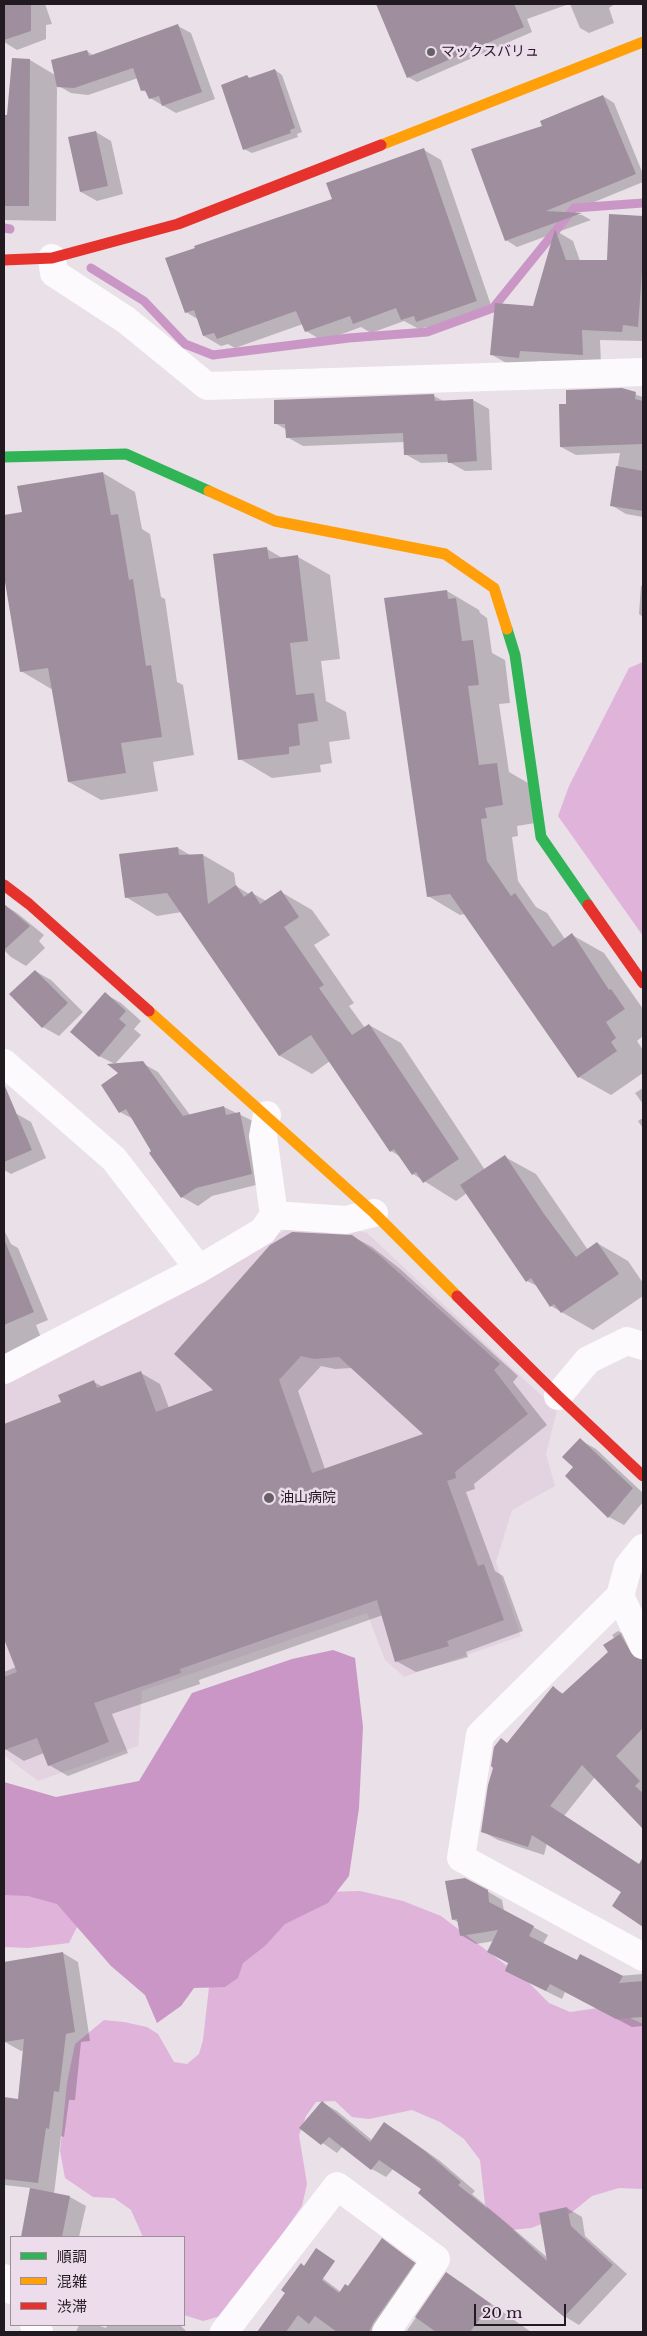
<!DOCTYPE html>
<meta charset="utf-8">
<style>
body{margin:0}
#map{position:relative;width:647px;height:2336px;overflow:hidden;background:#e9e0e8;font-family:"Libre Baskerville","Noto Sans JP",serif}
canvas{display:block}
.frame{position:absolute;inset:0;border:5px solid #211b21;pointer-events:none}
.legend{position:absolute;left:10px;top:2236px;width:175px;height:90px;box-sizing:border-box;background:#eddceb;border:1px solid #9b8f9a;margin:0;padding:6px 9px;list-style:none;font-size:15px;color:#211b21}
.legend li{display:flex;align-items:center;gap:10px;height:25px}
.legend b{width:25px;border:1px solid #9b8f9a}
.scale{position:absolute;left:474px;top:2304px;width:92px;height:22px;box-sizing:border-box;border:2px solid #211b21;border-top:0;padding-left:6px;font-size:15px;line-height:18px;white-space:nowrap;color:#211b21;-webkit-text-stroke:4px #eddceb;paint-order:stroke}
</style>
<div id="map">
<canvas width="647" height="2336"></canvas>
<div class="frame"></div>
<ul class="legend">
<li><b style="height:6px;background:#30b455"></b>順調</li>
<li><b style="height:6px;background:#ff9f0a"></b>混雑</li>
<li><b style="height:6px;background:#e5322d"></b>渋滞</li>
</ul>
<div class="scale">20 m</div>
</div>
<script>
const ctx = document.querySelector('canvas').getContext('2d');
ctx.lineJoin = 'round';
function fill(path, color) {
  ctx.fillStyle = color;
  ctx.fill(path, 'evenodd');
}
function shape(rows) {
  const path = new Path2D();
  for (const r of rows) {
    path.moveTo(r[0], r[1]);
    for (let i = 2; i < r.length; i += 2) path.lineTo(r[i], r[i + 1]);
  }
  return path;
}
function stroke(path, color, width, dash) {
  ctx.strokeStyle = color;
  ctx.lineWidth = width;
  ctx.lineCap = dash ? 'butt' : 'round';
  ctx.setLineDash(dash || []);
  ctx.stroke(path);
}
function write(font, color, halo, rows, align = 'center') {
  ctx.font = font + ' "Libre Baskerville","Noto Sans JP",serif';
  ctx.lineWidth = 5;
  ctx.setLineDash([]);
  ctx.textBaseline = 'middle';
  ctx.strokeStyle = halo;
  ctx.fillStyle = color;
  for (const [text, x, y, turn = 0] of rows) {
    ctx.save();
    ctx.translate(x, y);
    ctx.rotate((+turn || 0) * Math.PI / 180);
    ctx.textAlign = isNaN(turn) ? turn : align;
    if (halo) ctx.strokeText(text, 0, 0);
    ctx.fillText(text, 0, 0);
    ctx.restore();
  }
}
fill(shape([
 [317,1220,367,1233,557,1410,546,1454,555,1486,512,1510,496,1562,521,1636,404,1677,385,1660,367,1613,142,1691,138,1746,38,1781,4,1755,4,1381,299,1223]
]), '#e3d3e1');
fill(shape([
 [643,662,643,936,558,816,569,786,629,668],
 [4,1876,84,1913,69,1943,28,1948,4,1947],
 [360,1891,403,1901,441,1916,527,1981,549,2003,570,2012,598,2008,624,2015,643,2024,643,2189,619,2188,592,2196,571,2213,531,2228,511,2230,492,2216,485,2204,480,2160,464,2139,440,2122,412,2110,369,2119,352,2117,335,2101,316,2102,306,2116,299,2135,307,2184,302,2206,238,2298,224,2315,203,2321,184,2315,184,2237,143,2237,131,2210,114,2198,93,2197,65,2178,60,2151,67,2083,75,2044,104,2020,124,2022,147,2027,158,2034,174,2062,187,2064,199,2054,203,2040,210,1978,325,1892]
]), '#e0b3db');
fill(shape([
 [333,1650,355,1658,363,1727,359,1808,349,1876,328,1903,285,1924,265,1946,243,1963,238,1978,225,1987,194,1988,181,2006,157,2023,145,1995,111,1966,57,1904,28,1896,4,1895,4,1782,56,1797,139,1781,192,1693,292,1659]
]), '#ca96c6');
fill(shape([
 [4,4,45,4,52,24,46,25,46,39,17,50,4,42],
 [377,4,569,4,527,19,532,32,417,82,408,77],
 [570,4,615,4,609,8,614,23,589,33,580,28],
 [178,26,191,33,215,99,176,113,150,98,148,93,142,90,138,78,88,95,71,93,57,85,56,221,4,220,4,116,8,116,13,59,30,60,55,75,87,51,94,56],
 [275,70,282,75,302,132,297,134,298,137,252,153,244,149,247,77,251,79],
 [603,96,614,103,643,174,643,182,565,214,582,215,591,220,558,232,573,241,580,261,608,261,610,216,643,217,643,341,600,340,601,365,538,361,537,367,510,365,492,355,534,308,555,233,517,247,506,240,543,127],
 [96,132,111,141,123,194,97,201,81,192],
 [424,150,441,160,493,311,435,331,427,327,419,329,404,321,371,333,361,327,323,341,306,331,303,324,235,348,228,344,221,346,204,336,199,320,186,312,333,200],
 [622,390,643,397,643,517,626,514,611,505,620,453,576,455,561,447],
 [434,396,445,402,473,400,489,409,492,470,465,471,449,462,421,463,405,454,405,442,303,446,287,437,287,430,275,423],
 [103,473,135,492,142,529,150,534,161,597,165,599,177,682,183,685,194,755,153,762,158,791,101,800,69,782,53,690,21,671,4,568,4,516,23,513],
 [267,549,284,559,298,557,330,575,340,659,321,661,326,701,346,712,350,739,329,742,332,763,320,765,321,772,272,778,240,759],
 [643,585,643,617,639,614,641,586],
 [447,591,479,610,480,613,487,618,492,653,505,660,510,703,499,704,509,772,528,783,535,823,517,826,518,836,512,837,518,881,536,907,547,913,565,939,572,935,604,953,643,1009,643,1036,637,1041,643,1050,643,1073,611,1095,579,1077,465,914,460,915,428,896,386,600],
 [178,848,190,855,203,855,234,873,236,886,249,894,252,893,266,901,281,892,312,910,330,935,314,945,354,1003,349,1006,365,1028,369,1025,401,1043,485,1170,505,1157,536,1174,588,1250,597,1243,628,1261,643,1283,643,1296,593,1330,551,1306,539,1287,527,1281,467,1193,456,1201,413,1174,401,1157,391,1151,330,1061,312,1074,280,1056,182,912,157,916,126,897],
 [4,905,17,913,44,935,39,941,45,948,26,966,11,957,4,950],
 [35,971,51,980,83,1012,59,1036,43,1027],
 [105,994,121,1003,141,1021,134,1029,141,1035,115,1064,99,1056],
 [142,1063,158,1072,190,1115,224,1107,255,1122,268,1182,212,1196,198,1206,182,1197,151,1153,153,1152,135,1120,120,1112],
 [643,1088,643,1104,635,1093],
 [4,1097,13,1115,17,1114,31,1122,46,1158,11,1174,4,1170],
 [643,1118,643,1128,638,1121],
 [4,1230,11,1244,18,1248,48,1320,36,1325,42,1340,4,1356],
 [352,1236,372,1247,399,1268,518,1376,513,1382,547,1425,474,1484,475,1489,466,1492,495,1571,503,1576,523,1631,466,1652,468,1657,416,1672,396,1661,383,1615,199,1680,200,1684,112,1714,128,1753,68,1776,49,1765,44,1753,24,1761,5,1749,4,1672,16,1667,4,1635,4,1625,11,1623,4,1603,4,1425,62,1403,94,1382,103,1387,141,1373,160,1384,169,1408,215,1390],
 [321,1366,335,1369,353,1368,426,1434,325,1469,298,1391],
 [580,1440,596,1449,643,1493,643,1502,624,1525,609,1517,575,1467],
 [618,1631,634,1639,643,1660,643,1677,634,1683,643,1692,643,1827,595,1777,564,1816,643,1867,643,1925,614,1906,623,1892,547,1843,544,1855,498,1840,482,1831,508,1744,553,1688,564,1694,610,1652,615,1639,612,1635],
 [487,1891,502,1900,504,1911,548,1935,543,1944,578,1962,619,1976,643,1974,643,2026,632,2027,565,1992,562,1999,521,1979,506,1971,510,1963,494,1941,476,1944,461,1935,459,1923,453,1919],
 [63,1953,78,1962,90,2041,81,2042,75,2100,69,2100,64,2137,61,2136,54,2194,70,2197,86,2206,79,2237,22,2237,31,2188,4,2185,4,2098,19,2101,25,2050,21,2051,5,2042,4,1964],
 [323,2103,337,2111,373,2141,384,2124,399,2132,440,2161,475,2191,472,2194,548,2258,567,2208,582,2217,585,2236,627,2274,579,2325,564,2316,423,2189,394,2168,386,2177,372,2169,343,2146,337,2153,301,2128],
 [382,2240,429,2272,389,2332,259,2332,287,2292,317,2274,341,2292,348,2287],
 [446,2274,462,2283,531,2332,406,2332],
 [79,2325,97,2325,106,2328,107,2325,180,2325,187,2332,76,2332]
]), '#0003');
stroke(shape([
 [4,228,10,229],
 [91,268,144,301,185,344,213,355,349,338,427,332,493,308,574,208,643,203]
]), '#ca96c6', 9);
fill(shape([
 [4,4,31,4,31,31,4,40],
 [376,4,514,4,524,27,407,78],
 [178,24,202,92,162,106,159,96,149,99,145,90,141,91,133,68,74,88,57,87,51,60,87,50,89,56],
 [12,58,30,59,29,206,4,206,4,115,7,115],
 [275,69,295,128,290,130,291,133,243,150,221,85,247,75,249,78],
 [603,95,636,174,546,211,582,213,505,241,471,149,542,126,540,121],
 [96,131,108,186,80,192,68,137],
 [424,148,477,301,416,322,414,316,401,320,396,308,353,324,350,316,305,332,296,311,217,339,214,333,203,336,194,310,185,313,165,258,195,248,194,246,332,199,326,183],
 [609,214,643,216,643,257,638,327,623,325,622,332,582,330,583,355,520,351,519,358,490,355,495,303,533,306,555,229,566,260,607,260],
 [622,388,636,392,635,399,643,401,643,444,560,447,559,404,566,404,566,390],
 [434,394,435,401,473,399,477,461,448,463,447,454,404,455,403,433,286,438,285,424,274,424,274,400],
 [616,466,643,471,643,511,610,506],
 [103,472,111,515,118,514,129,580,133,579,146,666,151,665,162,737,121,743,126,773,68,782,48,668,20,672,4,576,4,515,22,512,17,486],
 [267,547,269,559,298,555,308,641,290,643,296,695,314,693,318,721,298,724,300,745,289,747,289,754,238,760,213,554],
 [447,590,448,599,456,598,462,641,473,640,479,685,468,686,479,765,497,763,503,805,485,808,487,818,481,819,487,861,511,896,515,893,553,947,572,933,609,990,611,989,625,1009,606,1022,616,1038,611,1042,617,1051,578,1078,450,894,427,897,384,598],
 [178,847,179,855,203,854,208,904,236,885,244,897,252,891,260,904,281,890,299,917,284,927,324,985,319,988,352,1035,369,1024,459,1159,423,1183,416,1172,412,1175,394,1149,390,1152,311,1035,279,1056,167,893,125,898,119,854],
 [4,904,30,926,4,950],
 [35,970,68,1003,42,1028,9,994],
 [105,992,126,1011,119,1019,126,1025,99,1057,70,1032],
 [143,1061,183,1116,224,1106,226,1115,240,1112,252,1174,196,1188,181,1198,149,1153,151,1151,126,1109,119,1113,101,1085,118,1073,107,1064],
 [4,1084,32,1150,4,1162],
 [505,1155,544,1214,576,1257,597,1242,619,1274,561,1313,554,1304,550,1307,531,1278,526,1282,460,1185],
 [292,1232,352,1235,379,1255,500,1364,494,1370,528,1414,455,1472,456,1478,447,1481,478,1566,484,1564,504,1620,447,1641,449,1646,395,1662,377,1600,180,1669,181,1673,94,1703,109,1742,48,1766,37,1738,4,1750,4,1677,17,1672,4,1639,4,1424,61,1402,58,1395,94,1380,97,1388,141,1371,156,1412,213,1390,174,1354,270,1245],
 [301,1356,314,1359,339,1357,423,1434,312,1473,279,1380],
 [4,1239,34,1312,4,1325],
 [580,1438,633,1488,608,1518,565,1476,573,1467,562,1457],
 [620,1634,634,1657,643,1660,643,1728,616,1756,640,1781,635,1786,643,1793,643,1829,582,1765,550,1806,639,1864,643,1857,643,1927,612,1906,621,1892,532,1835,528,1847,481,1832,488,1785,493,1768,491,1766,494,1747,501,1738,507,1743,553,1686,562,1694,608,1652,603,1645],
 [465,1878,488,1890,489,1902,534,1926,529,1936,577,1960,580,1954,623,1976,619,1983,643,1981,643,2017,616,2019,550,1984,546,1991,505,1971,508,1963,487,1952,498,1930,460,1936,457,1919,452,1920,445,1881],
 [63,1952,75,2032,66,2034,59,2092,54,2091,49,2129,46,2128,38,2183,4,2179,4,2097,18,2099,24,2039,4,2042,4,1962],
 [322,2101,370,2142,384,2122,425,2151,461,2182,458,2185,507,2224,547,2261,539,2213,567,2207,571,2226,613,2265,564,2317,418,2193,421,2189,379,2160,371,2170,329,2137,321,2145,299,2128],
 [30,2188,70,2196,62,2237,21,2237],
 [382,2238,415,2263,373,2323,369,2332,337,2332,315,2316,309,2324,298,2315,286,2332,257,2332,285,2293,281,2290,301,2263,304,2266,316,2248,335,2261,322,2280,339,2293,345,2284,348,2286],
 [446,2272,491,2304,470,2332,436,2332,415,2317]
]), '#9f8e9e');
stroke(shape([
 [52,258,54,273,126,320,207,386,643,372],
 [4,1063,114,1159,199,1269],
 [274,1215,346,1220,374,1213],
 [4,1370,199,1269,263,1231,274,1215,263,1136,267,1115],
 [558,1396,588,1360,627,1341,643,1346],
 [620,1596,628,1567,643,1548],
 [643,1645,620,1596,480,1735,461,1858,643,1957],
 [4,2278,11,2290],
 [34,2325,39,2332],
 [224,2332,337,2186,436,2259,386,2332]
]), '#fcfafc', 28);
stroke(shape([
 [4,457,126,454,209,491],
 [507,629,515,655,541,837,588,905]
]), '#30b455', 11);
stroke(shape([
 [381,145,643,42],
 [209,491,275,521,445,554,494,588,507,629],
 [149,1011,374,1213,457,1296]
]), '#ff9f0a', 11);
stroke(shape([
 [4,260,52,258,178,224,381,145],
 [4,885,29,904,149,1011],
 [588,905,643,983],
 [457,1296,558,1396,643,1476]
]), '#e5322d', 11);
for (const [x, y, r, color] of [
 [431,52,5,"#676067"],
 [269,1498,6,"#676067"]
]) {
  const dot = new Path2D();
  dot.arc(x, y, r, 0, 2 * Math.PI);
  ctx.fillStyle = color;
  ctx.fill(dot);
  stroke(dot, '#eddceb', 2);
}
write('14px', '#211b21', '#eddceb', [
 ["マックスバリュ",441,52],
 ["油山病院",280,1498]
], 'left');
</script>
